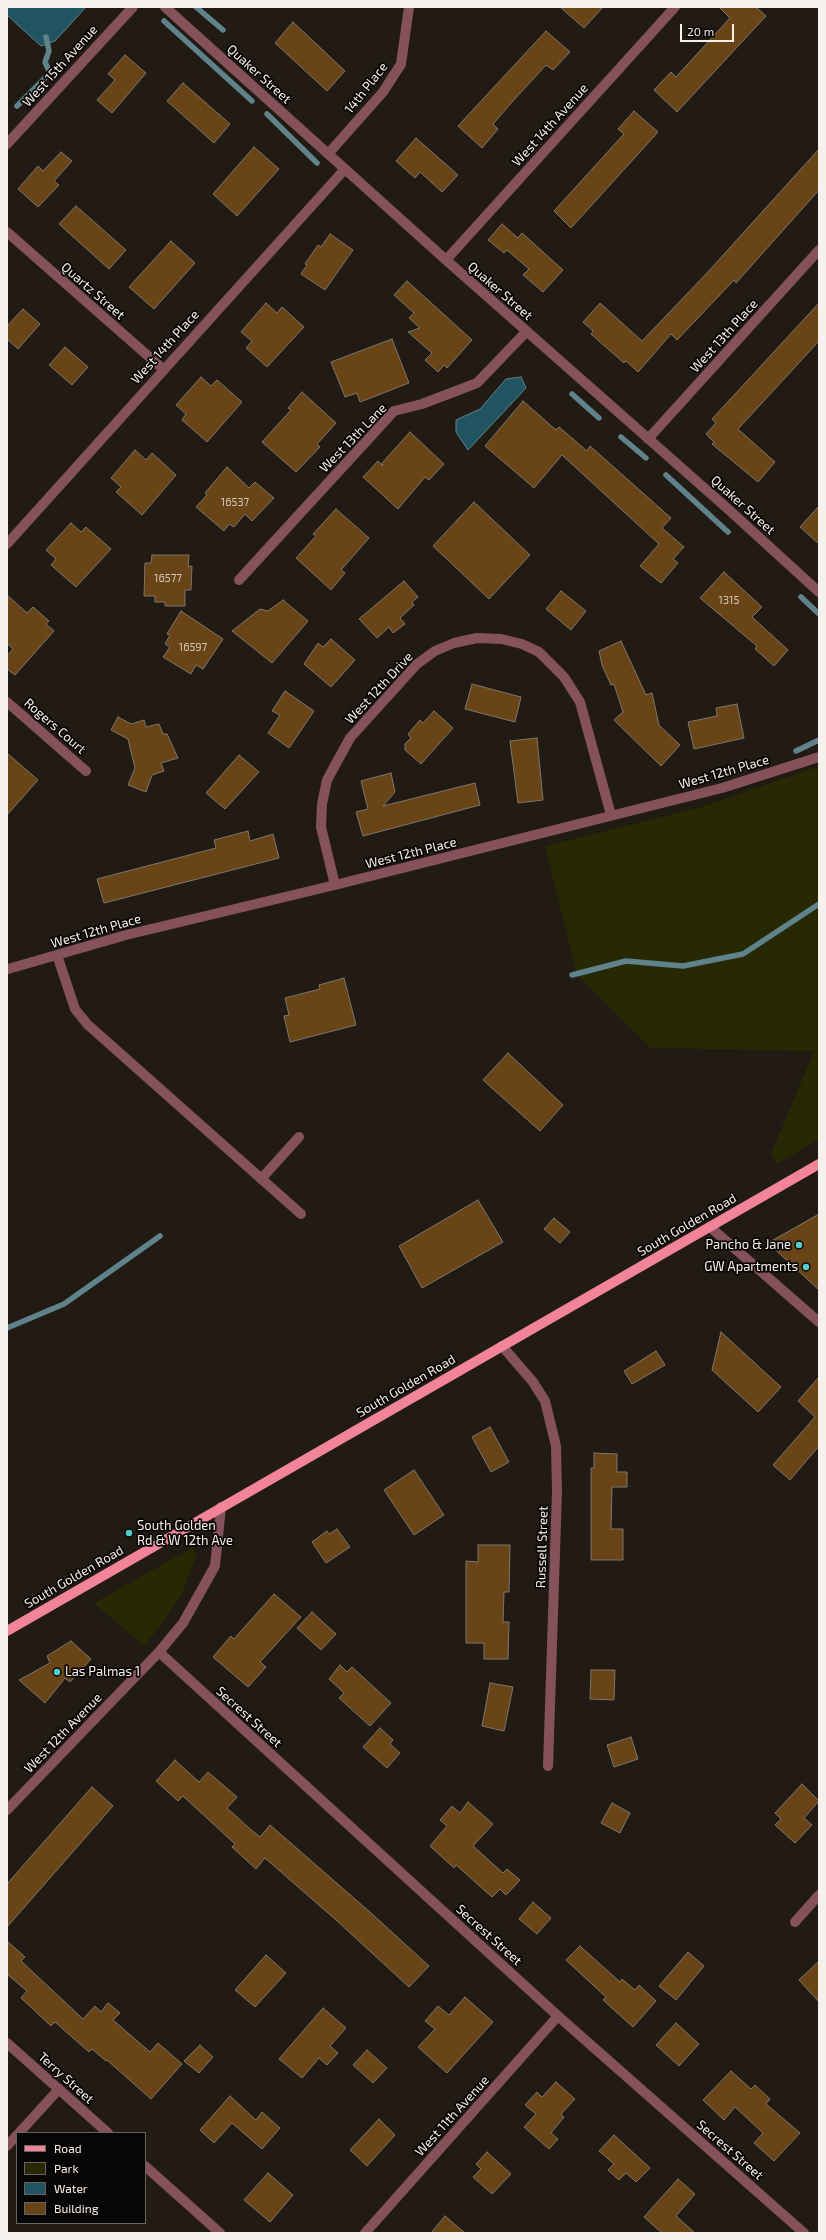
<!DOCTYPE html>
<style>
body{margin:0}
#map{position:relative;width:826px;height:2240px;overflow:hidden;background:#211b14;font-family:"Exo 2",sans-serif}
canvas{display:block}
.frame{position:absolute;inset:0;border:8px solid #f6f1ed;pointer-events:none}
.legend{position:absolute;left:16px;top:2132px;width:130px;height:92px;box-sizing:border-box;background:#080604;border:1px solid #676461;margin:0;padding:5px 7px;list-style:none;font-size:12px;color:#f6f1ed}
.legend li{display:flex;align-items:center;gap:8px;height:20px}
.legend b{width:20px;border:1px solid #676461}
.scale{position:absolute;left:680px;top:24px;width:54px;height:18px;box-sizing:border-box;border:2px solid #f6f1ed;border-top:0;padding-left:5px;font-size:12px;line-height:14px;white-space:nowrap;color:#f6f1ed;-webkit-text-stroke:3px #080604;paint-order:stroke}
</style>
<div id="map">
<canvas width="826" height="2240"></canvas>
<div class="frame"></div>
<ul class="legend">
<li><b style="height:5px;background:#f18499"></b>Road</li>
<li><b style="height:11px;background:#272904"></b>Park</li>
<li><b style="height:11px;background:#205461"></b>Water</li>
<li><b style="height:11px;background:#694416"></b>Building</li>
</ul>
<div class="scale">20 m</div>
</div>
<script>
const ctx = document.querySelector('canvas').getContext('2d');
ctx.lineJoin = 'round';
function fill(path, color) {
  ctx.fillStyle = color;
  ctx.fill(path, 'evenodd');
}
function shape(rows) {
  const path = new Path2D();
  for (const r of rows) {
    path.moveTo(r[0], r[1]);
    for (let i = 2; i < r.length; i += 2) path.lineTo(r[i], r[i + 1]);
  }
  return path;
}
function stroke(path, color, width, dash) {
  ctx.strokeStyle = color;
  ctx.lineWidth = width;
  ctx.lineCap = dash ? 'butt' : 'round';
  ctx.setLineDash(dash || []);
  ctx.stroke(path);
}
function write(font, color, halo, rows, align = 'center') {
  ctx.font = font + ' "Exo 2",sans-serif';
  ctx.lineWidth = 3.5;
  ctx.setLineDash([]);
  ctx.textBaseline = 'middle';
  ctx.strokeStyle = halo;
  ctx.fillStyle = color;
  for (const [text, x, y, turn = 0] of rows) {
    ctx.save();
    ctx.translate(x, y);
    ctx.rotate((+turn || 0) * Math.PI / 180);
    ctx.textAlign = isNaN(turn) ? turn : align;
    if (halo) ctx.strokeText(text, 0, 0);
    ctx.fillText(text, 0, 0);
    ctx.restore();
  }
}
fill(shape([
 [819,766,819,1139,777,1164,771,1154,814,1051,651,1048,577,975,545,846,705,806],
 [192,1548,197,1554,181,1596,164,1621,144,1646,94,1603]
]), '#272904');
const water = shape([
 [7,7,86,7,55,41,41,46,7,15,7,7],
 [521,377,526,388,468,450,456,432,456,420,480,409,506,379,521,377]
]);
fill(water, '#205461');
stroke(water, '#60838b', 1);
stroke(shape([
 [196,7,223,30],
 [164,21,252,101],
 [17,106,50,73,45,62,49,51,46,37],
 [267,114,317,163],
 [572,394,599,418],
 [621,437,646,458],
 [666,475,728,532],
 [801,597,819,614],
 [796,751,819,740],
 [572,975,626,961,683,966,743,954,819,904],
 [7,1328,64,1304,160,1236]
]), '#60838b', 5.5);
const building = shape([
 [560,7,603,7,584,28,560,7],
 [719,7,756,7,766,16,677,112,654,90,671,72,676,77,730,18,719,7],
 [293,22,345,71,327,91,275,43,293,22],
 [546,31,570,52,553,70,546,65,512,102,493,124,498,129,482,148,458,126,546,31],
 [125,55,146,73,112,113,97,100,115,80,108,74,125,55],
 [183,83,230,124,214,143,167,101,183,83],
 [634,111,658,132,571,228,554,211,624,134,618,129,634,111],
 [416,138,458,175,442,192,420,172,415,178,396,161,416,138],
 [254,147,279,169,237,216,213,194,254,147],
 [819,149,819,190,736,283,734,280,677,340,671,334,638,372,626,361,624,363,591,334,593,331,583,322,600,303,642,341,707,273,819,149],
 [61,152,72,161,54,181,59,185,38,207,18,189,38,166,43,171,61,152],
 [76,206,126,250,109,269,59,224,76,206],
 [502,224,518,238,522,233,563,270,543,292,523,275,529,269,507,250,504,253,488,240,502,224],
 [330,234,353,250,325,290,301,274,307,265,305,264,318,245,321,247,330,234],
 [171,241,195,263,154,309,129,287,171,241],
 [407,281,472,340,447,368,444,365,438,372,425,360,432,353,408,332,420,328,409,318,414,313,394,295,407,281],
 [266,303,277,313,282,307,304,327,267,367,246,348,252,341,241,332,266,303],
 [819,303,819,341,738,429,775,462,758,482,712,444,714,442,706,434,716,423,712,419,819,303],
 [23,309,40,324,18,349,7,339,7,326,23,309],
 [392,339,409,383,360,402,357,393,345,397,331,362,392,339],
 [65,347,88,367,72,385,49,365,65,347],
 [201,377,211,386,217,380,242,402,207,442,182,420,186,414,176,405,201,377],
 [302,392,336,423,317,444,320,447,296,472,262,442,291,410,288,408,302,392],
 [523,401,556,430,559,427,587,451,590,446,671,518,662,528,684,547,673,559,678,563,661,583,640,566,659,544,562,455,534,488,485,446,523,401],
 [410,432,444,464,429,480,425,477,398,509,363,477,378,461,383,466,382,463,410,432],
 [135,450,146,460,152,453,176,475,142,515,116,492,121,487,111,478,135,450],
 [227,467,249,488,255,482,274,498,252,521,245,514,234,527,229,524,224,531,196,507,207,495,205,493,227,467],
 [474,502,530,555,489,599,433,546,474,502],
 [819,506,819,544,800,527,819,506],
 [336,509,369,538,341,570,345,573,331,590,296,558,316,536,313,534,336,509],
 [71,523,81,532,86,527,111,549,76,587,51,565,56,559,46,550,71,523],
 [152,555,189,555,188,567,192,566,191,590,185,590,185,606,165,606,165,602,155,602,155,596,144,596,145,563,151,563,152,555],
 [724,572,762,607,752,617,788,650,774,666,755,649,757,646,700,598,724,572],
 [404,581,418,597,412,602,414,605,400,618,405,624,393,633,389,627,377,638,359,619,404,581],
 [561,591,586,611,571,630,546,609,561,591],
 [7,595,27,613,33,607,49,621,46,624,54,631,15,675,7,669,7,656,13,649,7,643,7,595],
 [283,600,308,621,272,663,232,631,260,609,268,611,283,600],
 [181,611,223,639,203,669,196,665,191,674,163,657,170,647,165,644,170,635,167,634,181,611],
 [331,639,355,660,331,687,304,664,318,643,323,647,331,639],
 [621,641,646,695,652,693,659,725,680,745,661,766,614,720,623,712,614,684,611,685,602,665,599,651,621,641],
 [472,684,521,697,515,722,465,709,472,684],
 [285,691,314,711,289,748,268,733,280,715,272,711,285,691],
 [737,704,744,738,694,749,688,722,717,716,716,708,737,704],
 [434,711,453,728,421,764,405,750,405,744,411,738,408,734,420,720,423,723,434,711],
 [118,717,131,724,144,720,146,727,159,724,163,734,167,734,178,758,161,763,164,771,152,775,146,792,128,785,135,768,128,739,111,730,118,717],
 [537,738,543,800,518,803,510,741,537,738],
 [7,753,38,780,7,815,7,753],
 [239,755,259,772,225,809,206,793,239,755],
 [391,773,395,792,383,806,475,783,480,805,363,836,356,812,368,809,361,781,391,773],
 [248,831,250,841,273,834,279,858,104,903,97,879,216,848,214,840,248,831],
 [344,978,356,1025,290,1042,284,1016,289,1015,285,998,320,989,319,985,344,978],
 [508,1053,563,1105,540,1131,483,1080,508,1053],
 [478,1200,503,1242,422,1288,399,1246,478,1200],
 [819,1214,819,1290,768,1243,819,1214],
 [554,1218,570,1232,560,1243,544,1229,554,1218],
 [721,1332,781,1387,758,1412,712,1370,721,1332],
 [656,1351,665,1365,632,1384,624,1371,656,1351],
 [819,1377,819,1446,790,1480,773,1465,815,1417,798,1401,819,1377],
 [490,1427,509,1462,491,1472,472,1437,490,1427],
 [594,1453,617,1454,617,1472,627,1472,627,1487,612,1487,611,1529,623,1529,623,1560,591,1560,591,1468,594,1468,594,1453],
 [414,1470,444,1515,414,1535,384,1490,414,1470],
 [337,1529,350,1547,326,1563,312,1542,327,1531,329,1534,337,1529],
 [478,1545,510,1545,509,1592,504,1592,503,1622,509,1622,508,1659,484,1659,484,1643,466,1643,466,1561,478,1562,478,1545],
 [274,1594,301,1617,260,1662,266,1667,248,1687,213,1657,231,1636,234,1639,274,1594],
 [312,1612,336,1634,321,1650,297,1628,312,1612],
 [71,1641,91,1659,70,1682,65,1678,45,1703,19,1680,50,1663,47,1656,71,1641],
 [340,1665,347,1672,352,1667,391,1703,370,1726,339,1698,344,1693,329,1679,340,1665],
 [591,1670,615,1670,614,1700,590,1699,591,1670],
 [490,1683,513,1687,504,1731,482,1726,490,1683],
 [380,1728,393,1740,390,1744,400,1753,387,1768,363,1747,380,1728],
 [631,1737,638,1759,614,1767,607,1745,631,1737],
 [175,1760,199,1782,208,1772,237,1797,227,1808,249,1828,260,1837,270,1825,371,1913,429,1966,409,1987,336,1920,265,1858,256,1869,232,1847,235,1844,183,1796,178,1801,156,1781,175,1760],
 [802,1784,819,1801,804,1818,812,1825,795,1843,775,1825,781,1819,775,1813,802,1784],
 [92,1787,113,1806,7,1927,7,1884,92,1787],
 [468,1802,493,1824,473,1846,503,1873,507,1869,520,1880,506,1895,500,1889,492,1897,456,1865,454,1868,430,1846,447,1826,440,1820,452,1806,460,1813,468,1802],
 [612,1803,630,1813,620,1833,601,1823,612,1803],
 [533,1902,551,1918,537,1934,519,1919,533,1902],
 [7,1941,25,1957,21,1961,83,2019,95,2006,101,2012,108,2003,120,2013,113,2020,150,2052,158,2043,182,2064,151,2099,107,2060,106,2061,92,2049,89,2052,55,2022,51,2026,21,1998,27,1991,8,1975,7,1976,7,1941],
 [580,1946,620,1982,622,1979,635,1990,639,1985,656,2001,633,2027,603,2000,606,1997,566,1960,580,1946],
 [688,1952,704,1966,676,2000,659,1986,688,1952],
 [266,1955,286,1973,255,2007,235,1990,266,1955],
 [819,1961,819,2002,799,1980,819,1961],
 [465,1997,493,2022,447,2073,418,2047,435,2029,425,2021,438,2006,449,2015,465,1997],
 [323,2008,346,2028,330,2046,338,2053,327,2065,319,2058,302,2078,279,2059,323,2008],
 [676,2023,699,2044,679,2066,656,2045,676,2023],
 [200,2045,213,2057,199,2073,184,2061,200,2045],
 [367,2050,387,2068,373,2083,353,2065,367,2050],
 [731,2071,751,2089,755,2085,770,2099,766,2104,800,2133,774,2161,754,2143,763,2133,735,2107,724,2120,703,2100,731,2071],
 [556,2082,575,2099,561,2114,564,2117,551,2133,558,2139,549,2149,524,2127,536,2114,525,2105,537,2092,542,2097,556,2082],
 [230,2096,256,2120,262,2112,280,2128,262,2149,232,2123,214,2143,200,2130,230,2096],
 [379,2119,395,2135,367,2166,350,2150,379,2119],
 [614,2135,650,2168,636,2182,626,2173,619,2180,608,2170,614,2164,599,2151,614,2135],
 [487,2152,511,2174,492,2194,473,2177,481,2169,476,2164,487,2152],
 [268,2173,293,2195,270,2222,244,2200,268,2173],
 [678,2179,695,2194,676,2216,695,2233,662,2233,644,2217,678,2179],
 [445,2216,465,2233,431,2233,445,2216]
]);
fill(building, '#694416');
stroke(building, '#7e776f', 1);
stroke(shape([
 [165,7,446,260,728,509,819,592],
 [7,144,133,7],
 [328,154,383,92,401,64,409,7],
 [7,232,163,369],
 [446,260,675,7],
 [648,439,819,250],
 [7,544,345,169],
 [239,580,394,411,422,404,477,383,526,332],
 [7,702,86,771],
 [335,885,321,827,322,804,327,780,350,738,417,664,435,651,454,643,477,638,501,639,522,644,539,652,564,677,580,702,611,815],
 [57,955,75,1009,87,1024,301,1214],
 [8,969,126,935,335,885,722,788,819,757],
 [261,1179,299,1137],
 [710,1227,819,1322],
 [502,1346,533,1382,545,1401,556,1446,557,1492,548,1766],
 [159,1652,558,2016,804,2233],
 [7,1810,159,1652,183,1623,215,1566,221,1507],
 [795,1922,819,1895],
 [7,2043,108,2133],
 [19,2133,59,2089],
 [7,2146,17,2135],
 [145,2166,220,2233],
 [365,2233,558,2016]
]), '#85515a', 10);
stroke(shape([
 [7,1631,819,1164]
]), '#f18499', 10);
for (const [x, y, r, color] of [
 [799,1245,4,"#53cdc9"],
 [806,1267,4,"#53cdc9"],
 [129,1533,4,"#53cdc9"],
 [57,1672,4,"#53cdc9"]
]) {
  const dot = new Path2D();
  dot.arc(x, y, r, 0, 2 * Math.PI);
  ctx.fillStyle = color;
  ctx.fill(dot);
  stroke(dot, '#080604', 1.5);
}
write('11px', '#d3c6b7', null, [
 ["16537",235,502],
 ["16577",168,578],
 ["1315",729,600],
 ["16597",193,647]
]);
write('13px', '#f6f1ed', '#080604', [
 ["West 15th Avenue",60,66,-48],
 ["Quaker Street",259,74,42],
 ["14th Place",366,88,-52],
 ["West 14th Avenue",550,125,-48],
 ["Quartz Street",93,291,41],
 ["Quaker Street",500,291,41],
 ["West 13th Place",724,336,-48],
 ["West 14th Place",165,347,-48],
 ["West 13th Lane",353,438,-46],
 ["Quaker Street",743,505,42],
 ["West 12th Drive",379,688,-47],
 ["Rogers Court",55,726,41],
 ["West 12th Place",724,772,-16],
 ["West 12th Place",411,853,-14],
 ["West 12th Place",96,931,-16],
 ["South Golden Road",687,1225,-30],
 ["South Golden Road",406,1386,-30],
 ["Russell Street",542,1547,-88],
 ["South Golden Road",74,1577,-30],
 ["Secrest Street",249,1717,42],
 ["West 12th Avenue",63,1733,-46],
 ["Secrest Street",489,1935,42],
 ["Terry Street",66,2078,42],
 ["West 11th Avenue",452,2116,-48],
 ["Secrest Street",730,2150,41]
]);
write('13px', '#f6f1ed', '#080604', [
 ["Pancho & Jane",791,1245],
 ["GW Apartments",798,1267],
 ["South Golden",137,1526,"left"],
 ["Rd & W 12th Ave",137,1541,"left"],
 ["Las Palmas 1",65,1672,"left"]
], 'right');
</script>
